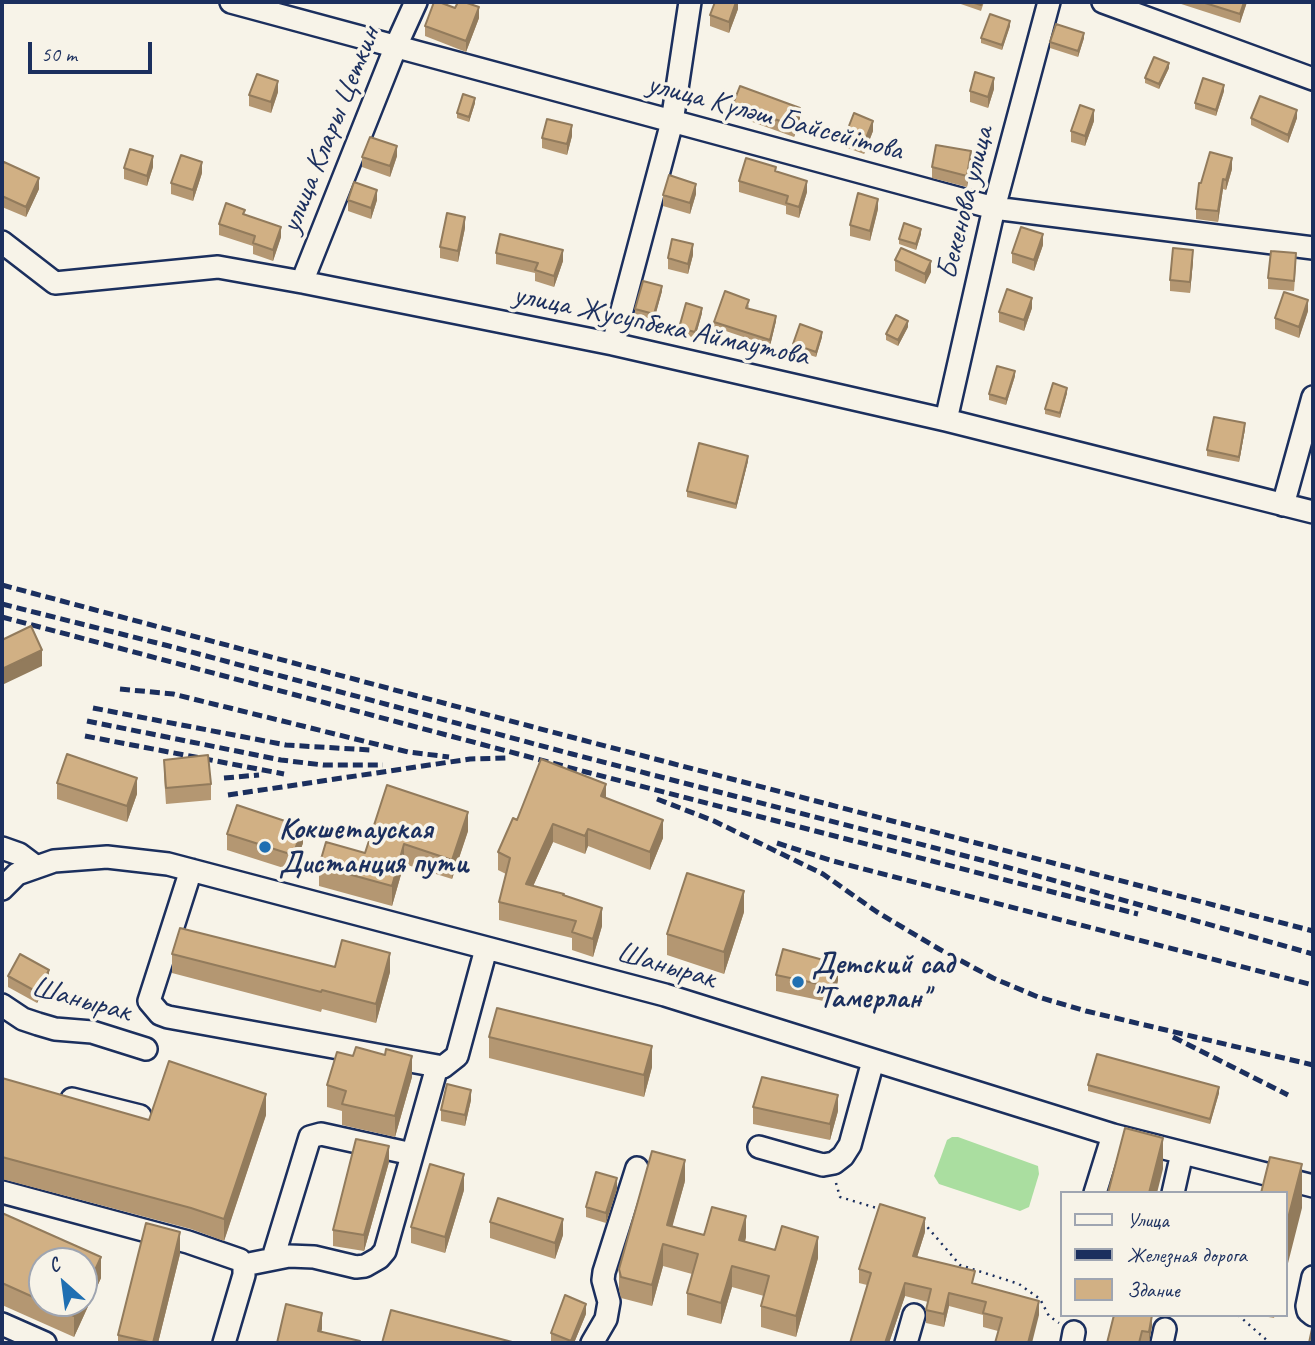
<!DOCTYPE html>
<meta charset="utf-8">
<style>
body{margin:0}
#map{position:relative;width:1315px;height:1345px;overflow:hidden;background:#f7f3e8;font-family:Caveat,sans-serif}
canvas{display:block}
.frame{position:absolute;inset:0;border:4px solid #1b2f5e;pointer-events:none}
.legend{position:absolute;left:1060px;top:1191px;width:228px;height:126px;box-sizing:border-box;background:#f7f3e8;border:2px solid #9fa5b1;margin:0;padding:9px 12px;list-style:none;font-size:21px;color:#1b2f5e}
.legend li{display:flex;align-items:center;gap:14px;height:35px}
.legend b{width:35px;border:2px solid #9fa5b1}
.north{position:absolute;left:28px;top:1247px;width:70px;height:70px;box-sizing:border-box;background:#f7f3e8;border:2px solid #9fa5b1;border-radius:50%;rotate:332deg;font-size:19px;font-weight:700;line-height:28px;text-align:center;color:#1b2f5e}
.north::after{content:'';display:block;margin:auto;width:24px;height:32px;background:#1f6fb2;clip-path:polygon(50% 0,100% 100%,50% 72%,0 100%)}
.scale{position:absolute;left:28px;top:42px;width:124px;height:32px;box-sizing:border-box;border:4px solid #1b2f5e;border-top:0;padding-left:9px;font-size:21px;line-height:24px;white-space:nowrap;color:#1b2f5e;-webkit-text-stroke:5px #f7f3e8;paint-order:stroke}
</style>
<div id="map">
<canvas width="1315" height="1345"></canvas>
<div class="frame"></div>
<ul class="legend">
<li><b style="height:9px;background:#f7f3e8"></b>Улица</li>
<li><b style="height:9px;background:#1b2f5e"></b>Железная дорога</li>
<li><b style="height:19px;background:#d1b084"></b>Здание</li>
</ul>
<div class="north">С</div>
<div class="scale">50 m</div>
</div>
<script>
const ctx = document.querySelector('canvas').getContext('2d');
ctx.lineJoin = 'round';
function fill(path, color) {
  ctx.fillStyle = color;
  ctx.fill(path, 'evenodd');
}
function shape(rows) {
  const path = new Path2D();
  for (const r of rows) {
    path.moveTo(r[0], r[1]);
    for (let i = 2; i < r.length; i += 2) path.lineTo(r[i], r[i + 1]);
  }
  return path;
}
function stroke(path, color, width, dash) {
  ctx.strokeStyle = color;
  ctx.lineWidth = width;
  ctx.lineCap = dash ? 'butt' : 'round';
  ctx.setLineDash(dash || []);
  ctx.stroke(path);
}
function write(font, color, halo, rows, align = 'center') {
  ctx.font = font + ' Caveat,sans-serif';
  ctx.lineWidth = 7;
  ctx.setLineDash([]);
  ctx.textBaseline = 'middle';
  ctx.strokeStyle = halo;
  ctx.fillStyle = color;
  for (const [text, x, y, turn = 0] of rows) {
    ctx.save();
    ctx.translate(x, y);
    ctx.rotate((+turn || 0) * Math.PI / 180);
    ctx.textAlign = isNaN(turn) ? turn : align;
    if (halo) ctx.strokeText(text, 0, 0);
    ctx.fillText(text, 0, 0);
    ctx.restore();
  }
}
fill(shape([
 [952,1137,958,1137,1038,1166,1039,1174,1029,1207,1020,1211,939,1184,934,1176,947,1140]
]), '#aadea0');
const minor = shape([
 [231,2,994,208,1313,248],
 [1103,2,1313,79],
 [2,242,55,283,218,267,302,282,613,344,946,420,1313,512],
 [302,282,396,46,416,2],
 [613,344,672,122,690,2],
 [946,420,994,208,1049,2],
 [1283,505,1313,397],
 [2,848,19,854,35,866],
 [191,870,149,1001,160,1014,168,1017,443,1067,457,1056,486,949],
 [2,889,17,874,54,861,107,857,168,864,665,995,1113,1135,1313,1186],
 [2,1005,23,1019,38,1024,55,1029,92,1032,146,1049],
 [72,1099,140,1116],
 [759,1147,812,1162,823,1165,834,1163,843,1156,850,1145,873,1061],
 [2,1192,188,1242,240,1260,244,1265],
 [1095,1193,1113,1135],
 [1173,1193,1182,1153],
 [273,1258,310,1137,321,1134,412,1154],
 [244,1265,289,1256,314,1257,356,1267,365,1266,379,1258,385,1251,437,1067],
 [1313,1277,1307,1306,1308,1311,1313,1315],
 [2,1324,45,1343],
 [224,1343,244,1275,244,1265],
 [592,1343,606,1319,609,1302,603,1280,604,1272,637,1168],
 [906,1343,914,1315],
 [1072,1343,1074,1332],
 [1162,1343,1165,1329]
]);
stroke(minor, '#1b2f5e', 26);
stroke(shape([
 [836,1183,840,1197,880,1209],
 [923,1222,960,1265,1019,1284,1040,1299,1049,1316,1059,1323],
 [1238,1315,1270,1343]
]), '#1b2f5e', 2.5, [2, 5]);
stroke(minor, '#f7f3e8', 21);
stroke(shape([
 [2,585,552,732,1313,931],
 [2,604,169,646,572,754,985,861,1313,954],
 [2,617,586,772,1138,914],
 [120,689,173,694,408,752,449,757],
 [93,708,286,745,370,750],
 [87,721,281,760,323,765,383,765],
 [85,736,284,774],
 [224,778,259,775],
 [228,795,470,759,510,758],
 [657,799,714,821,823,874,877,912,939,949,993,978,1038,997,1086,1011,1313,1065],
 [777,843,833,861,1313,985],
 [1173,1037,1288,1095]
]), '#1b2f5e', 5, [10, 5]);
fill(shape([
 [738,2,738,9,729,33,710,26,710,15],
 [955,2,984,2,981,11],
 [1175,2,1247,2,1240,23],
 [479,18,466,52,425,36,425,26],
 [1010,26,1002,50,981,43,981,38],
 [1084,38,1078,57,1050,48,1050,42],
 [1169,68,1159,89,1145,83,1145,78],
 [994,89,988,108,970,102,970,91],
 [1224,91,1216,116,1195,109,1195,103],
 [278,92,271,113,249,106,249,95],
 [475,103,469,122,457,118,457,113],
 [733,104,800,119,794,137,733,115],
 [1251,118,1297,118,1288,143,1251,125],
 [1094,121,1085,146,1071,142,1071,131],
 [873,131,864,154,845,147,845,136],
 [572,136,567,155,542,148,542,138],
 [397,156,390,177,362,167,362,157],
 [971,162,967,187,932,178,932,167],
 [2,167,39,189,26,217,2,207],
 [153,167,147,186,124,179,124,168],
 [1232,169,1226,190,1223,189,1218,222,1196,219,1196,209,1201,183],
 [202,173,193,201,171,194,171,183],
 [739,181,807,192,799,218,786,214,786,206,739,192],
 [696,194,690,214,663,206,663,195],
 [348,200,377,200,371,219,348,211],
 [878,209,870,241,850,236,850,225],
 [245,214,281,237,273,261,253,254,253,246,219,235,219,224],
 [465,228,458,262,440,258,440,247],
 [921,234,916,250,899,244,899,239],
 [1043,245,1034,271,1012,263,1012,253],
 [496,253,563,261,554,287,535,281,535,273,496,264],
 [693,255,688,274,668,269,668,258],
 [895,260,931,272,925,284,895,271],
 [1193,261,1190,293,1170,291,1170,280],
 [1296,264,1294,291,1268,289,1268,278],
 [662,291,654,320,635,314,635,309],
 [749,305,748,309,776,321,770,346,714,327,714,322],
 [1032,308,1024,331,999,322,999,312],
 [1308,311,1299,338,1275,329,1275,318],
 [702,313,695,338,679,333,679,328],
 [908,327,898,346,886,340,886,334],
 [822,337,816,357,793,350,793,344],
 [1015,376,1006,405,989,400,989,394],
 [1067,393,1060,418,1045,414,1045,409],
 [1245,429,1239,462,1207,456,1207,450],
 [748,461,736,509,687,497,687,491],
 [164,760,211,784,211,800,166,804,164,776],
 [57,783,137,794,127,822,57,799],
 [606,798,663,838,650,870,588,846,585,854,553,842,533,886,564,896,602,926,593,957,572,950,572,938,499,920,499,902,506,874,498,870,498,852,517,820],
 [468,831,452,879,404,864,392,906,319,886,319,866,365,853],
 [227,834,303,843,293,871,227,850],
 [744,912,724,974,667,955,667,934],
 [172,954,335,967,390,972,376,1023,322,1009,321,1012,172,973],
 [776,975,838,980,833,1003,776,991],
 [8,976,49,981,37,1003,8,987],
 [489,1037,652,1067,644,1097,489,1058],
 [412,1077,395,1137,342,1125,342,1111,327,1107,327,1085],
 [2,1078,149,1120,266,1115,224,1241,191,1229,2,1179],
 [1088,1085,1219,1093,1210,1124,1088,1091],
 [471,1100,465,1126,441,1121,441,1110],
 [753,1107,838,1111,830,1140,753,1124],
 [389,1162,364,1251,333,1246,333,1230],
 [685,1181,672,1226,704,1235,746,1237,745,1242,775,1250,818,1258,796,1337,761,1327,761,1306,764,1296,732,1287,721,1324,687,1315,687,1293,692,1274,663,1266,652,1306,621,1298,619,1290,619,1269],
 [617,1189,606,1223,586,1217,586,1207],
 [464,1190,445,1253,411,1243,411,1227],
 [2,1213,101,1278,74,1337,2,1305],
 [42,1261,84,1303,42,1303],
 [490,1222,563,1235,555,1259,490,1238],
 [925,1232,917,1257,1039,1315,998,1331,983,1327,983,1315,949,1306,944,1327,926,1323,926,1310,928,1302,905,1296,889,1343,850,1343,867,1285,859,1283,859,1269],
 [180,1254,158,1343,118,1343,118,1335],
 [586,1314,574,1343,551,1343,551,1333],
 [1257,1315,1275,1315,1274,1318],
 [1152,1326,1149,1343,1142,1341,1107,1343]
]), '#b49772');
fill(shape([
 [736,2,738,2,738,9,729,33,729,22],
 [1244,2,1247,2,1240,23,1240,14],
 [479,7,479,18,466,52,466,41],
 [1010,21,1010,26,1002,50,1002,45],
 [1084,33,1084,38,1078,57,1078,51],
 [1169,63,1169,68,1159,89,1159,84],
 [994,78,994,89,988,108,988,97],
 [278,81,278,92,271,113,271,102],
 [1224,85,1224,91,1216,116,1216,110],
 [475,98,475,103,469,122,469,117],
 [800,108,800,119,794,137,794,126],
 [1094,110,1094,121,1085,146,1085,136],
 [1297,110,1297,118,1288,143,1288,135],
 [873,121,873,131,864,154,864,143],
 [572,125,572,136,567,155,567,144],
 [397,146,397,156,390,177,390,166],
 [971,151,971,162,967,187,967,176],
 [153,156,153,167,147,186,147,176],
 [1232,158,1232,169,1226,190,1226,180],
 [202,162,202,173,193,201,193,190],
 [39,178,39,189,26,217,26,207],
 [1223,179,1223,189,1218,222,1218,211],
 [807,181,807,192,799,218,799,207],
 [696,184,696,194,690,214,690,203],
 [377,190,377,200,371,219,371,208],
 [878,199,878,209,870,241,870,231],
 [465,217,465,228,458,262,458,251],
 [281,227,281,237,273,261,273,250],
 [921,229,921,234,916,250,916,244],
 [1043,234,1043,245,1034,271,1034,260],
 [693,244,693,255,688,274,688,264],
 [563,250,563,261,554,287,554,276],
 [1193,250,1193,261,1190,293,1190,282],
 [931,261,931,272,925,284,925,274],
 [662,286,662,291,654,320,654,314],
 [1032,298,1032,308,1024,331,1024,320],
 [1308,300,1308,311,1299,338,1299,327],
 [702,308,702,313,695,338,695,332],
 [776,316,776,321,770,346,770,340],
 [908,321,908,327,898,346,898,340],
 [822,332,822,337,816,357,816,352],
 [1015,371,1015,376,1006,405,1006,399],
 [1067,388,1067,393,1060,418,1060,413],
 [1245,423,1245,429,1239,462,1239,457],
 [748,456,748,461,736,509,736,504],
 [42,650,42,666,2,685,2,669],
 [137,778,137,794,127,822,127,806],
 [606,784,606,802,601,796],
 [468,812,468,831,452,879,452,860],
 [663,820,663,838,650,870,650,852],
 [553,824,553,842,526,902,526,884],
 [303,827,303,843,293,871,293,855],
 [588,829,588,846,585,854,585,836],
 [404,844,404,864,392,906,392,886],
 [744,891,744,912,724,974,724,952],
 [602,908,602,926,593,957,593,939],
 [390,953,390,972,376,1023,376,1004],
 [838,964,838,980,833,1003,833,987],
 [49,970,49,981,37,1003,37,992],
 [652,1046,652,1067,644,1097,644,1075],
 [412,1056,412,1077,395,1137,395,1116],
 [1219,1087,1219,1093,1210,1124,1210,1119],
 [471,1090,471,1100,465,1126,465,1115],
 [266,1094,266,1115,224,1241,224,1219],
 [838,1095,838,1111,830,1140,830,1124],
 [1163,1138,1163,1169,1157,1193,1149,1193],
 [389,1146,389,1162,364,1251,364,1235],
 [685,1160,685,1181,667,1246,667,1225],
 [1302,1164,1302,1208,1285,1275,1285,1230],
 [464,1174,464,1190,445,1253,445,1237],
 [617,1178,617,1189,606,1223,606,1213],
 [746,1216,746,1237,739,1261,739,1240],
 [925,1218,925,1232,913,1270,913,1256],
 [563,1219,563,1235,555,1259,555,1243],
 [180,1232,180,1254,158,1343,153,1343],
 [818,1237,818,1258,796,1337,796,1316],
 [663,1244,663,1266,652,1306,652,1285],
 [101,1257,101,1278,74,1337,74,1316,80,1303,84,1303,84,1294],
 [732,1266,732,1287,721,1324,721,1303],
 [905,1283,905,1296,889,1343,885,1343],
 [949,1293,949,1306,944,1327,944,1314],
 [1039,1301,1039,1315,1032,1343,1028,1343],
 [586,1304,586,1314,574,1343,571,1343,571,1341],
 [322,1313,322,1329,319,1343,318,1331],
 [1152,1315,1152,1326,1149,1343,1149,1332]
]), '#927b5c');
const building = shape([
 [434,2,439,2,455,8,458,2,464,2,479,7,466,41,425,26,434,2],
 [715,2,736,2,729,22,710,15,715,2],
 [971,2,982,2,981,5,971,2],
 [1202,2,1244,2,1240,14,1202,2],
 [990,14,1010,21,1002,45,981,38,990,14],
 [1056,24,1084,33,1078,51,1050,42,1056,24],
 [1154,57,1169,63,1159,84,1145,78,1154,57],
 [975,72,994,78,988,97,970,91,975,72],
 [257,74,278,81,271,102,249,95,257,74],
 [1203,78,1224,85,1216,110,1195,103,1203,78],
 [740,86,800,108,794,126,733,104,740,86],
 [463,94,475,98,469,117,457,113,463,94],
 [1260,96,1297,110,1288,135,1251,118,1260,96],
 [1080,105,1094,110,1085,136,1071,131,1080,105],
 [854,113,873,121,864,143,845,136,854,113],
 [547,119,572,125,567,144,542,138,547,119],
 [370,137,397,146,390,166,362,157,370,137],
 [936,145,971,151,967,176,932,167,936,145],
 [130,149,153,156,147,176,124,168,130,149],
 [1210,152,1232,158,1226,180,1223,179,1218,211,1196,209,1199,183,1201,183,1210,152],
 [181,155,202,162,193,190,171,183,181,155],
 [746,158,776,167,775,171,807,181,799,207,786,203,788,196,739,181,746,158],
 [4,162,39,178,26,207,2,196,2,167,4,162],
 [669,175,696,184,690,203,663,195,669,175],
 [354,182,377,190,371,208,348,200,354,182],
 [858,193,878,199,870,231,850,225,858,193],
 [226,203,245,210,243,214,281,227,273,250,253,243,255,236,219,224,226,203],
 [447,213,465,217,458,251,440,247,447,213],
 [904,223,921,229,916,244,899,239,904,223],
 [1021,227,1043,234,1034,260,1012,253,1021,227],
 [500,234,563,250,554,276,535,270,538,263,496,253,500,234],
 [672,239,693,244,688,264,668,258,672,239],
 [901,248,931,261,925,274,895,260,901,248],
 [1173,248,1193,250,1190,282,1170,280,1173,248],
 [1271,251,1296,253,1294,281,1268,278,1271,251],
 [643,281,662,286,654,314,635,309,643,281],
 [1007,289,1032,298,1024,320,999,312,1007,289],
 [725,291,749,300,746,308,776,316,770,340,714,322,725,291],
 [1284,292,1308,300,1299,327,1275,318,1284,292],
 [686,303,702,308,695,332,679,328,686,303],
 [896,315,908,321,898,340,886,334,896,315],
 [800,324,822,332,816,352,793,344,800,324],
 [997,366,1015,371,1006,399,989,394,997,366],
 [1053,383,1067,388,1060,413,1045,409,1053,383],
 [1214,417,1245,423,1239,457,1207,450,1214,417],
 [699,443,748,456,736,504,687,491,699,443],
 [31,626,42,650,2,669,2,640,31,626],
 [67,754,137,778,127,806,57,783,67,754],
 [208,755,211,784,166,788,164,760,208,755],
 [541,759,606,784,601,796,663,820,650,852,588,829,585,836,553,824,526,884,564,894,563,895,602,908,593,939,572,932,576,921,499,902,510,858,498,852,513,818,517,820,541,759],
 [387,785,468,812,452,860,404,844,392,886,319,866,326,842,365,853,387,785],
 [237,805,303,827,293,855,227,834,237,805],
 [687,873,744,891,724,952,667,934,687,873],
 [180,928,335,967,342,940,390,953,376,1004,322,990,321,992,172,954,180,928],
 [783,949,838,964,833,987,776,975,783,949],
 [20,954,49,970,37,992,8,976,20,954],
 [497,1008,652,1046,644,1075,489,1037,497,1008],
 [356,1047,385,1055,386,1049,412,1056,395,1116,342,1104,346,1091,327,1085,337,1052,353,1056,356,1047],
 [1097,1054,1219,1087,1210,1119,1088,1085,1097,1054],
 [169,1061,266,1094,224,1219,191,1208,2,1157,2,1078,149,1120,169,1061],
 [762,1077,838,1095,830,1124,753,1107,762,1077],
 [447,1084,471,1090,465,1115,441,1110,447,1084],
 [1125,1128,1163,1138,1149,1193,1108,1193,1125,1128],
 [356,1139,389,1146,364,1235,333,1230,356,1139],
 [652,1151,685,1160,667,1225,704,1235,712,1207,746,1216,739,1240,775,1250,782,1226,818,1237,796,1316,761,1306,769,1276,732,1266,721,1303,687,1293,698,1254,663,1244,652,1285,621,1277,619,1269,652,1151],
 [1270,1157,1302,1164,1285,1230,1285,1193,1261,1193,1270,1157],
 [430,1164,464,1174,445,1237,411,1227,430,1164],
 [596,1172,617,1178,606,1213,586,1207,596,1172],
 [498,1198,563,1219,555,1243,490,1222,498,1198],
 [880,1204,925,1218,913,1256,975,1271,972,1283,1039,1301,1028,1343,995,1343,1002,1318,983,1313,986,1302,949,1293,944,1314,926,1310,931,1289,905,1283,885,1343,850,1343,871,1273,859,1269,880,1204],
 [2,1213,101,1257,84,1294,84,1261,42,1261,42,1301,2,1283,2,1213],
 [146,1223,180,1232,153,1343,118,1335,146,1223],
 [565,1295,586,1304,571,1341,551,1333,565,1295],
 [46,1303,80,1303,74,1316,46,1303],
 [286,1304,322,1313,318,1331,360,1341,360,1343,277,1343,286,1304],
 [391,1310,516,1343,382,1343,391,1310],
 [1114,1315,1152,1315,1149,1332,1142,1331,1139,1343,1107,1343,1114,1315],
 [1313,1324,1313,1343,1309,1343,1313,1324]
]);
fill(building, '#d1b084');
stroke(building, '#927b5c', 2);
for (const [x, y, r, color] of [
 [265,847,7,"#1f6fb2"],
 [798,982,7,"#1f6fb2"]
]) {
  const dot = new Path2D();
  dot.arc(x, y, r, 0, 2 * Math.PI);
  ctx.fillStyle = color;
  ctx.fill(dot);
  stroke(dot, '#f7f3e8', 2.5);
}
write('30px', '#1b2f5e', '#f7f3e8', [
 ["улица Күләш Байсейітова",775,118,15],
 ["улица Клары Цеткин",331,130,-68],
 ["Бекенова улица",966,203,-76],
 ["улица Жусупбека Аймаутова",661,326,12],
 ["Шанырак",666,966,16],
 ["Шанырак",81,1000,15]
]);
write('bold 30px', '#1b2f5e', '#f7f3e8', [
 ["Кокшетауская",279,830],
 ["Дистанция пути",279,864],
 ["Детский сад",812,965],
 ["\"Тамерлан\"",812,999]
], 'left');
</script>
